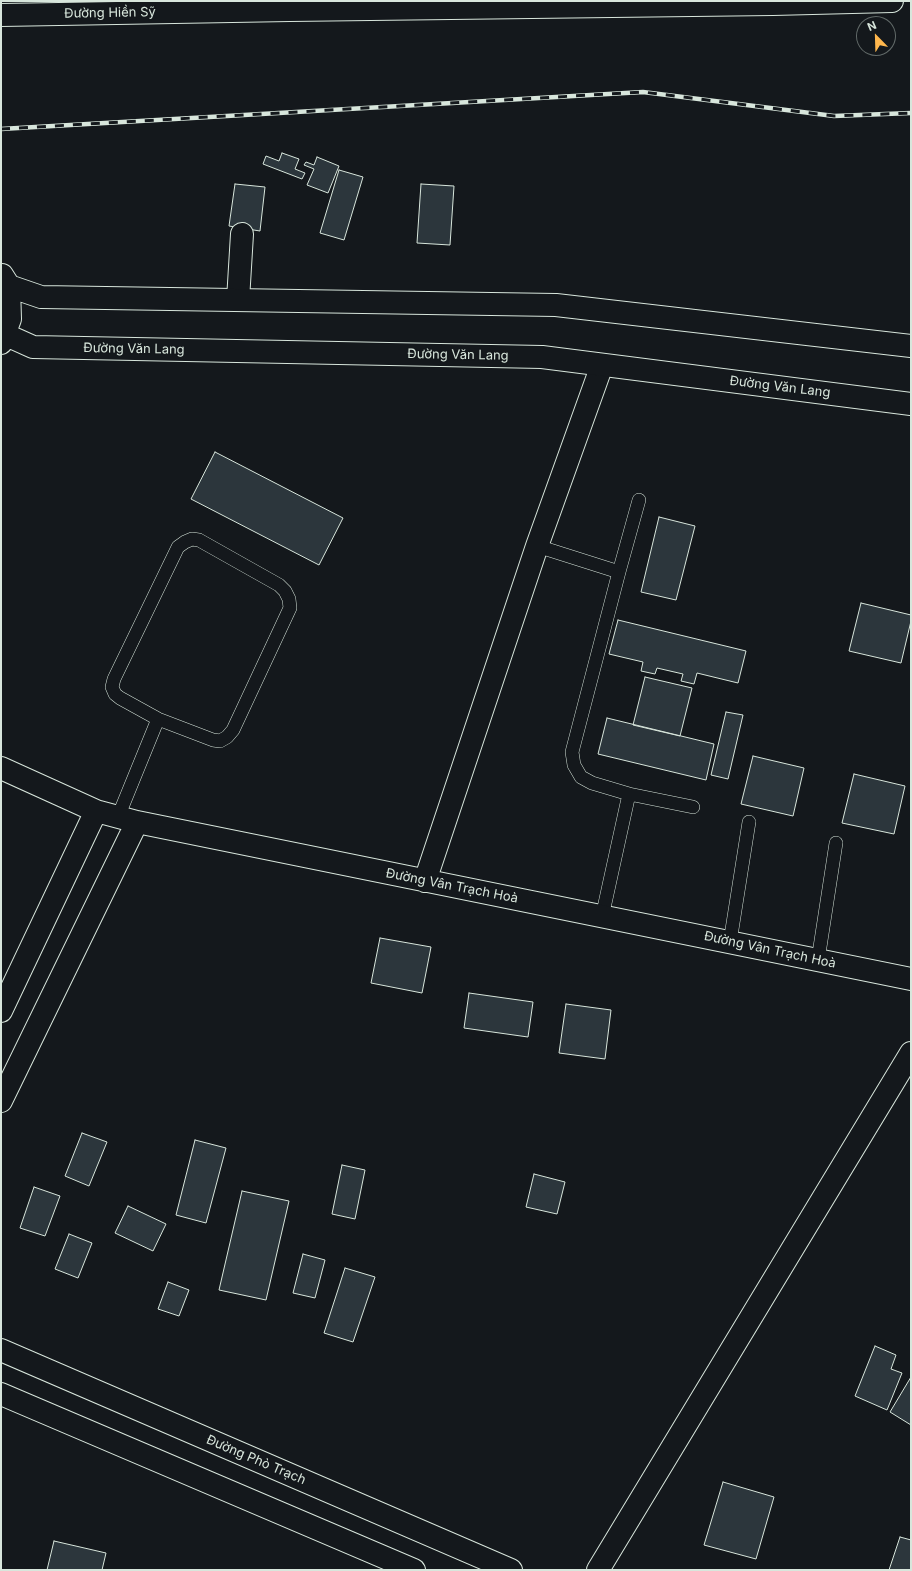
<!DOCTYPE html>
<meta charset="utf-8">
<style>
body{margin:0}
#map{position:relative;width:912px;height:1571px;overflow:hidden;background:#14181c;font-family:Inter,sans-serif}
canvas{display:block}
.frame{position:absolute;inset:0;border:2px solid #d8e6dc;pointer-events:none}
.north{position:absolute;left:856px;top:16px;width:40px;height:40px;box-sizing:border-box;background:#14181c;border:1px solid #626a69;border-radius:50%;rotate:337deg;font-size:11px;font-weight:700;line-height:16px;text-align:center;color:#d8e6dc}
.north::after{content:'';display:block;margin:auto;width:14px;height:18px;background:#ffb74d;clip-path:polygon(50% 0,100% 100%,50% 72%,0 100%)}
</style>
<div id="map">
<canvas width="912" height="1571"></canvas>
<div class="frame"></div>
<div class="north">N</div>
</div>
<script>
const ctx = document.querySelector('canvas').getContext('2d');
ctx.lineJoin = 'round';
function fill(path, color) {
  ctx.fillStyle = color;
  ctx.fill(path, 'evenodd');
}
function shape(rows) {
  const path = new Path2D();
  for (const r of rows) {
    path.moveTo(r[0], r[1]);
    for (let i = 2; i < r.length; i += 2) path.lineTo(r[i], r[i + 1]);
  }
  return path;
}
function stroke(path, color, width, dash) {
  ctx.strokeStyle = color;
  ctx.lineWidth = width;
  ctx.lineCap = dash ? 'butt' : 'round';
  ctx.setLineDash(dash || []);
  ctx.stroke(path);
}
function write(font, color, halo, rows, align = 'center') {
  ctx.font = font + ' Inter,sans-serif';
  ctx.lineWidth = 3;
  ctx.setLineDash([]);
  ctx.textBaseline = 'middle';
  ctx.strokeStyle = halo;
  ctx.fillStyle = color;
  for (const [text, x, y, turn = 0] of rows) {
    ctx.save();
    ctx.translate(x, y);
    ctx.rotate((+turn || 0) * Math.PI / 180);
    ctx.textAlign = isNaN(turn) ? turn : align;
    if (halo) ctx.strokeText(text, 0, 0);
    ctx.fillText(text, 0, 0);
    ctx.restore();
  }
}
const building = shape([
 [282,153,299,159,295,169,305,173,302,179,263,164,266,156,279,161,282,153],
 [317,157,339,166,328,193,307,185,314,169,304,165,306,162,314,165,317,157],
 [339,170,363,177,344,240,320,233,339,170],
 [235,184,265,187,260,231,229,226,235,184],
 [421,184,454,186,450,245,417,243,421,184],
 [215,452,343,518,319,565,191,499,215,452],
 [659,517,695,526,676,600,641,592,659,517],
 [861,603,911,615,911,621,901,663,849,651,861,603],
 [618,620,746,651,738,683,697,673,694,684,681,681,683,674,657,668,655,674,641,671,643,662,609,654,618,620],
 [645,677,692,688,680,736,633,725,645,677],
 [726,712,743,715,728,779,711,775,726,712],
 [607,718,714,744,706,780,598,754,607,718],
 [753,756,804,768,793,816,741,804,753,756],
 [854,774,905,786,894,834,842,823,854,774],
 [380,938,431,947,422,993,371,983,380,938],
 [469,993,533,1002,528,1037,464,1028,469,993],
 [566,1004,611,1010,605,1059,559,1053,566,1004],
 [82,1133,107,1142,89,1186,65,1176,82,1133],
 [195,1140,226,1148,206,1223,176,1215,195,1140],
 [342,1165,365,1170,355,1219,332,1214,342,1165],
 [534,1174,565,1182,557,1214,526,1207,534,1174],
 [34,1187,60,1196,45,1236,20,1228,34,1187],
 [242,1191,289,1201,266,1300,219,1290,242,1191],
 [128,1206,166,1224,153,1251,115,1233,128,1206],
 [69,1234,92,1243,78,1278,55,1269,69,1234],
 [303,1254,325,1260,315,1298,293,1293,303,1254],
 [345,1268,375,1277,353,1342,324,1333,345,1268],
 [168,1282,189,1290,179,1316,158,1309,168,1282],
 [875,1346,896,1355,891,1369,902,1373,887,1410,855,1396,875,1346],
 [911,1377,911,1425,890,1412,911,1377],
 [723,1482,774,1497,756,1559,704,1545,723,1482],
 [900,1537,911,1540,911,1570,889,1570,900,1537],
 [54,1541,106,1553,102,1570,47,1570,54,1541]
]);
fill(building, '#2c363c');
stroke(building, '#d8e6dc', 1);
const lane = shape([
 [192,539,199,540,279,585,285,591,289,599,290,608,233,730,227,737,220,741,213,740,158,719,120,698,115,694,112,687,114,679,178,547,185,542,192,539],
 [537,546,619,572,572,752,574,765,581,777,592,783,629,794,602,917],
 [619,572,639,500],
 [629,794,693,807],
 [118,817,158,719],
 [730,942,749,822],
 [818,960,836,843]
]);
const street = shape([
 [238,300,242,234],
 [1,768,96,811,137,822,911,979],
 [425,881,537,546,602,365],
 [1,1011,96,811],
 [1,1101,137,822],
 [598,1570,911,1053]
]);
const secondary = shape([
 [1,15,290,10,773,4,892,1],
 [9,286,41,297,556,305,911,346],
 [4,334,33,347,542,357,911,404],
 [1,343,10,319,9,286,2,275]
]);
const highway = shape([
 [1,1350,511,1570],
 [1,1394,414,1570]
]);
stroke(lane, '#d8e6dc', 14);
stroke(street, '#d8e6dc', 24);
stroke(secondary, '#d8e6dc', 24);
stroke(highway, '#d8e6dc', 24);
stroke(lane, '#14181c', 13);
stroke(street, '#14181c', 22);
stroke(secondary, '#14181c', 22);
stroke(highway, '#14181c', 22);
const rail = shape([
 [1,129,643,92,834,116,911,113]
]);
stroke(rail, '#d8e6dc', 4.5);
stroke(rail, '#14181c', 3, [9]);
write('13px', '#d8e6dc', '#14181c', [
 ["Đường Hiền Sỹ",110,13,-1],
 ["Đường Văn Lang",134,349,1],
 ["Đường Văn Lang",458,355,1],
 ["Đường Văn Lang",780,387,7],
 ["Đường Vân Trạch Hoà",452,886,11],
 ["Đường Vân Trạch Hoà",770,950,12],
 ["Đường Phò Trạch",256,1460,23]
]);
</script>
